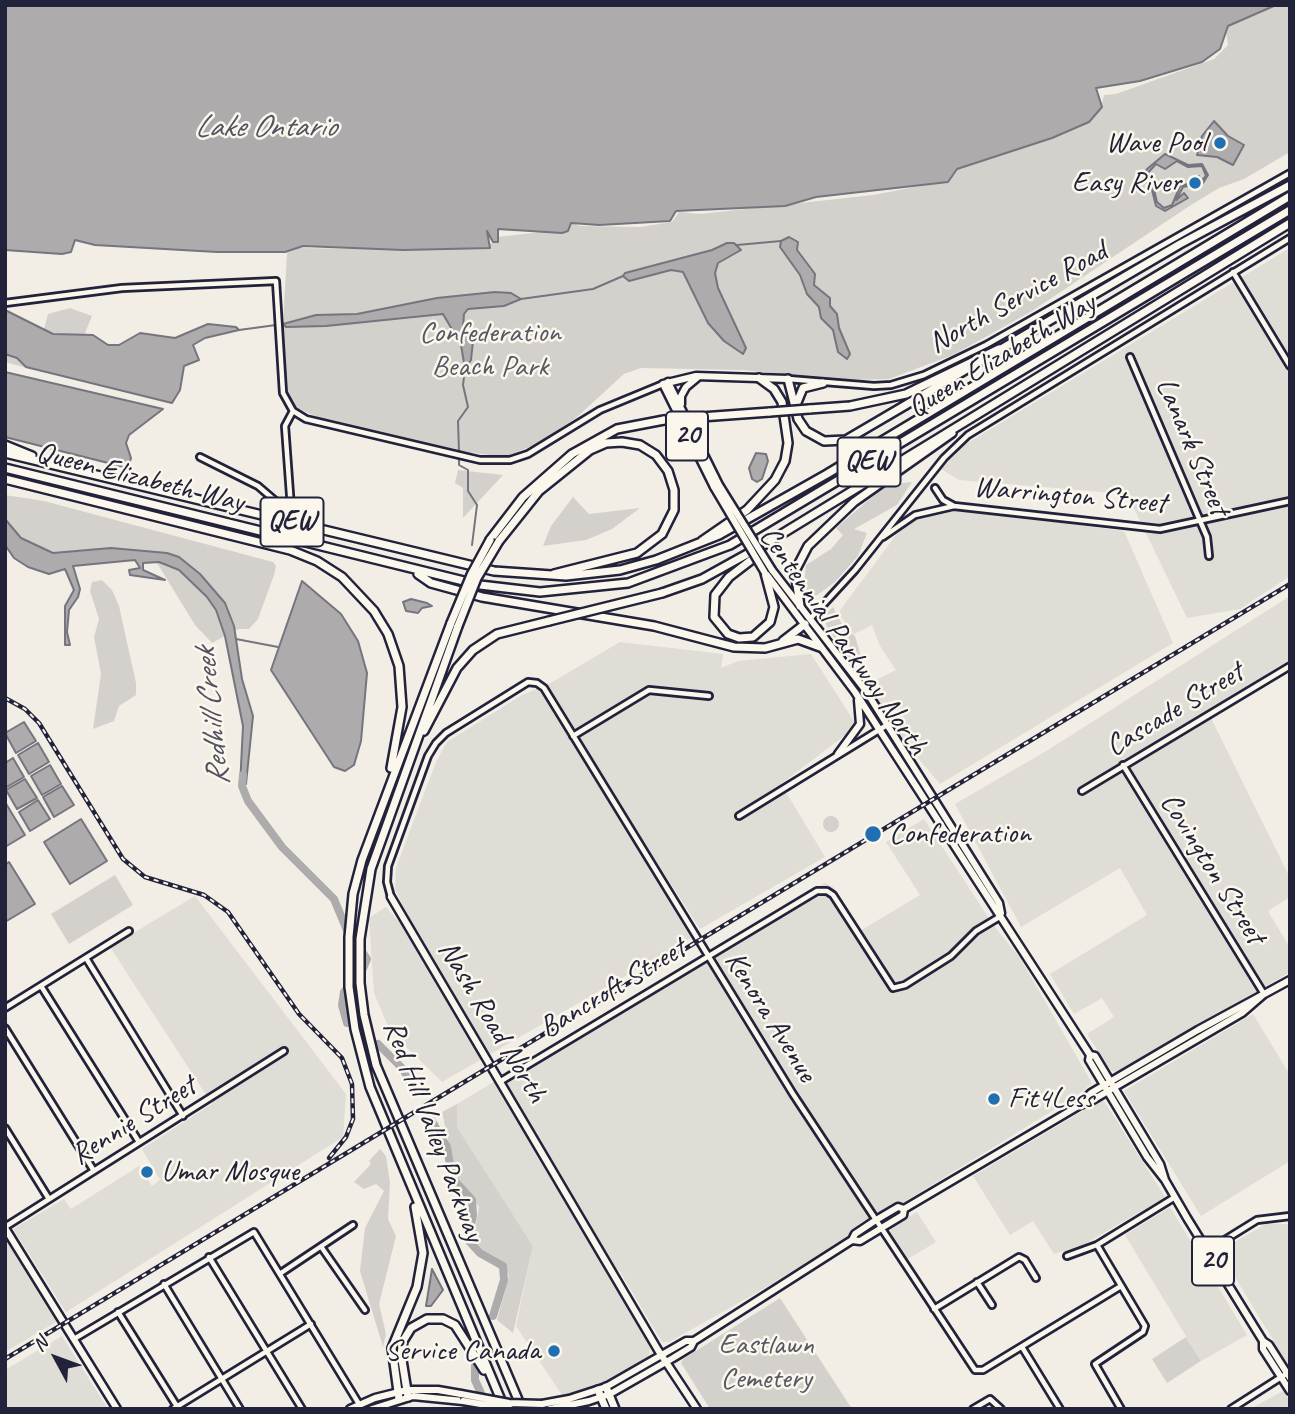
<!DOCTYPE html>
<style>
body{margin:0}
#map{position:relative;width:1295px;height:1414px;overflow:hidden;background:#f2eee5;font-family:Caveat,sans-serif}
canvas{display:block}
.frame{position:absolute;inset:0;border:7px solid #22223b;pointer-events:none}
.north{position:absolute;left:21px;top:1323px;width:70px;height:70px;-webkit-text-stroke:5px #fbf7ec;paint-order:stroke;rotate:311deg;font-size:19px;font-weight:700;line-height:28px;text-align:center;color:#22223b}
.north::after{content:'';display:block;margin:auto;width:24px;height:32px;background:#22223b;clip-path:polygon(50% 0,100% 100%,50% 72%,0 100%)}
</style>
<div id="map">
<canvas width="1295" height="1414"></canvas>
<div class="frame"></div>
<div class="north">N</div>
</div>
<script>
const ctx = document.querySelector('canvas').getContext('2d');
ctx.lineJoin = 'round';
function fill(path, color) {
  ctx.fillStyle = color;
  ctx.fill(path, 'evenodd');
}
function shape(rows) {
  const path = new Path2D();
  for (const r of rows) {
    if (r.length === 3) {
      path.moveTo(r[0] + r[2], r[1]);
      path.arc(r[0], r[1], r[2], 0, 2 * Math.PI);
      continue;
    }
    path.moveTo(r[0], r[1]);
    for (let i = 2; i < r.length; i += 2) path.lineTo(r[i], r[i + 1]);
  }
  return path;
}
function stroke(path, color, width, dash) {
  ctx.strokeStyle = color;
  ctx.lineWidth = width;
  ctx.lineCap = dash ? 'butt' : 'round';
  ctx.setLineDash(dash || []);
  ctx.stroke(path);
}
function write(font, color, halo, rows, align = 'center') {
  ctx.font = font + ' Caveat,sans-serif';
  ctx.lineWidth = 5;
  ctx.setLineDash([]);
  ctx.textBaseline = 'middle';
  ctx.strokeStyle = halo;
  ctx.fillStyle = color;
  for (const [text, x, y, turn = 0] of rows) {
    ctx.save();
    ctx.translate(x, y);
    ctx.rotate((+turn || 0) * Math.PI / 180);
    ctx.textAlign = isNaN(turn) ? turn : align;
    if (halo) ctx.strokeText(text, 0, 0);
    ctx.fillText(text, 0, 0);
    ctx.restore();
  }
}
fill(shape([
 [1290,248,1290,576,1240,609,1187,618,1127,494,959,480,941,469,966,444],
 [951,509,1124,531,1173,643,940,784,901,738,866,685,896,670,880,646,872,625,854,634,838,613,896,535,912,521,930,512],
 [1290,596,1290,659,1208,712,1290,878,1290,897,1268,911,1290,948,1290,972,1142,1060,1115,1072,1110,1070,1087,1034,1114,1017,1102,998,1074,1014,1050,974,1147,915,1120,868,1021,927,955,804,1048,750],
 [620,642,723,654,721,668,738,661,811,654,857,726,781,784,825,857,700,929,605,782,600,786,691,938,442,1082,390,1031,374,993,369,918,386,907,400,923,410,920,395,889,396,868,436,762,447,742,522,695,549,684],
 [924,819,994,926,1020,958,1092,1083,1078,1095,758,1292,669,1342,662,1342,619,1270,608,1272,650,1348,649,1356,616,1378,593,1388,562,1395,516,1326,533,1246,457,1127,457,1104,825,883,833,887,860,931,920,895,886,842],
 [195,896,346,1094,343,1137,66,1312,13,1229,64,1199,71,1209,139,1166,152,1186,160,1180,142,1149,212,1104,110,947],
 [1253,1014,1290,1075,1290,1161,1201,1216,1124,1091],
 [1101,1100,1104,1101,1165,1197,1083,1245,1054,1254,1033,1221,1010,1235,973,1176],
 [1170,1207,1247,1335,1201,1361,1125,1235],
 [917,1212,936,1242,906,1260,890,1233,891,1227],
 [1266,1224,1287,1224,1290,1229,1289,1366,1219,1251],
 [5,1238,56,1322,5,1352],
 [62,1336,108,1409,5,1409,5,1370],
 [1283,1391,1290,1401,1290,1409,1250,1409]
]), '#e0dcd6');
fill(shape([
 [1272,5,1290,5,1290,152,1244,179,1219,188,1191,205,1032,311,953,355,889,379,845,380,741,370,641,368,624,374,577,417,542,442,504,457,453,450,319,418,295,407,287,393,282,342,287,253,298,248,415,250,485,245,497,242,496,237,561,230,573,223,580,226,640,227,672,222,679,212,700,214,873,195,930,184,950,178,959,167,1030,146,1101,107,1104,95,1116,94,1214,59,1228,45,1225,23],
 [70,308,92,316,85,333,108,345,119,345,140,333,175,338,208,324,236,327,239,330,203,339,193,345,199,360,184,365,182,369,121,351,68,343,5,310,44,329,48,314],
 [5,347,46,373,5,362],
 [458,470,503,475,463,518,463,488,455,483],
 [912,482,897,505,854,529,867,533,858,556,835,582,813,598,803,592,806,565,831,549,843,535,836,528,886,485],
 [5,495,44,501,273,562,276,566,274,575,258,619,249,629,238,629,212,643,195,625,157,563,134,554,53,553,21,538,5,519],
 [573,497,589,514,640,508,612,529,586,540,543,546,551,526],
 [102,580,112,590,119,606,136,683,136,695,119,706,114,721,93,729,101,674,94,637,99,619,90,591,92,582],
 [833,607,843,626,855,636,862,660,852,662,828,629,823,617],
 [831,824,8],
 [115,875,133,905,69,944,51,914],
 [457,1104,457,1127,533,1246,513,1333,497,1320,509,1276,504,1262,483,1250,473,1239,479,1207,456,1176,442,1112],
 [380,1149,386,1156,390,1183,388,1219,396,1236,379,1304,386,1334,383,1347,360,1271,365,1228,384,1191,376,1184,364,1189,354,1182,371,1164,369,1161],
 [780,1298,852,1409,710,1409,681,1363,683,1359],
 [1186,1337,1201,1361,1167,1383,1152,1359]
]), '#d4d1cc');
const water = shape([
 [5,5,1276,5,1228,26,1220,49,1202,62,1140,81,1096,88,1102,107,1089,122,1052,138,957,169,948,182,816,197,785,206,676,211,670,221,599,225,571,223,568,231,562,233,498,229,498,242,493,242,487,231,490,248,403,250,303,246,285,252,217,252,95,245,75,240,71,252,62,254,5,250,5,5],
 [1214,121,1228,136,1244,145,1233,165,1217,157,1197,155,1202,136,1214,121],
 [1165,154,1188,165,1202,164,1208,175,1203,183,1183,187,1176,200,1184,193,1188,198,1165,211,1156,206,1152,190,1143,178,1147,169,1165,154],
 [1177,161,1188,167,1202,166,1206,176,1201,181,1199,176,1193,176,1199,177,1198,181,1180,186,1172,205,1164,208,1157,202,1151,177,1146,175,1156,164,1165,169,1177,161],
 [789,237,798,242,797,250,815,274,814,285,830,298,830,306,837,314,839,328,850,354,847,359,838,352,833,330,821,318,819,307,807,294,800,275,780,247,781,241,789,237],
 [727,243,734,243,741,250,718,263,715,273,718,288,746,348,743,354,724,341,708,323,683,272,671,270,629,281,623,276,625,273,712,250,727,243],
 [495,292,511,293,521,299,504,306,468,309,464,314,463,327,473,341,471,360,465,369,461,345,443,314,326,326,286,327,283,324,316,315,357,314,437,298,495,292],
 [5,310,53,334,93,335,108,345,119,345,140,333,175,338,208,324,236,327,239,330,205,338,193,345,199,360,184,366,180,390,172,403,26,367,17,358,5,354,5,310],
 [5,372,163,409,129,435,126,443,131,458,128,468,5,437,5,372],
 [756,453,766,454,768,461,762,479,757,482,752,479,749,468,756,453],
 [5,519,21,538,53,553,111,548,167,553,179,557,200,574,225,603,234,626,242,679,253,716,246,784,240,786,243,726,225,636,216,610,207,597,179,570,159,562,143,563,143,570,165,580,130,575,129,570,140,568,135,560,73,566,80,589,78,597,69,610,67,632,70,645,65,645,65,606,74,590,65,569,49,574,28,567,14,558,5,545,5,519],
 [302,581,341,614,358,641,367,673,361,741,354,765,345,771,334,767,271,670,302,581],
 [411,599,427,603,432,606,422,608,418,613,406,611,403,602,411,599],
 [24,722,36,741,16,753,5,733,24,722],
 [38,743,49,762,29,774,18,755,38,743],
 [13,758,24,777,5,788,5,763,13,758],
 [50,765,61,784,42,795,31,776,50,765],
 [25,779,37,798,17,809,6,790,25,779],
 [62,786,74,805,54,817,43,797,62,786],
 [38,800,50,819,30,831,19,812,38,800],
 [5,802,25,835,5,847,5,802],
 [81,819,107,861,70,884,44,842,81,819],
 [9,862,35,904,5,922,5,865,9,862],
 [432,1269,443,1290,431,1306,426,1306,432,1269]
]);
fill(water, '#aeabad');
stroke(water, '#76747f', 2);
stroke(shape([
 [737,245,781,241],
 [521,299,593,289,623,276],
 [239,330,276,325],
 [459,452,458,421,468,407,463,385,465,369],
 [459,457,459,465,468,470,468,491,477,505,472,545],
 [236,639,278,647]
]), '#76747f', 2);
stroke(shape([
 [243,775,242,786,248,801,282,847,334,899,346,928,367,959,359,978,344,992,342,1005,347,1023],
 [378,1044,403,1069,415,1091],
 [429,1116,447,1147,452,1178,472,1200,473,1215,468,1240,480,1253,503,1266,504,1280,493,1316],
 [475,1366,475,1380,488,1409]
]), '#aeabad', 8);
const minor = shape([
 [1233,272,1290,366],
 [5,303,122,288,276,281,283,393,293,411,306,419,480,460,510,460,528,454,600,410,663,384],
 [1130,357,1207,537,1209,556],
 [788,379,874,386,891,385,924,375,986,345,1290,173],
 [200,457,258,486,279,504,291,508,285,426,293,411],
 [935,488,943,500,954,506,1160,529,1290,501],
 [883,537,915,515,954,506],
 [810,619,855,570,944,458,968,435,1290,238],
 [573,736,649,690,709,696],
 [1123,765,1264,994],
 [1082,791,1290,666],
 [739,816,887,725],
 [391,897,387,882,388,866,428,756,436,743,446,733,528,682,537,683,544,688,793,1094,975,1370,983,1370,1121,1286],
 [86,958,183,1116],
 [41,986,139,1142],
 [5,1008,129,931],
 [5,1028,94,1171],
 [501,1081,817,891,827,891,833,895,893,988,905,985,951,956,976,931,1001,916],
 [5,1128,49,1199],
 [5,1227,284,1051],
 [1097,1245,1145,1326,1143,1332,1095,1364,1121,1409],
 [322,1248,365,1310],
 [1207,1251,1257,1220,1290,1216],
 [1067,1256,1097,1245,1175,1197],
 [209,1257,302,1409],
 [281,1273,353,1225],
 [977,1282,992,1305],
 [164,1284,240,1409],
 [934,1309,1019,1257,1025,1260,1036,1278],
 [118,1312,178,1408],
 [74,1339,254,1232,359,1404],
 [1022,1347,1060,1409],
 [173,1409,311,1324],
 [973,1409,990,1399,1001,1409],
 [1231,1409,1289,1372]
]);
const major = shape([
 [668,382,719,485],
 [681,404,681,396,686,387,698,377],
 [714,487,663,384,696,376,788,379],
 [772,570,866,691,999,903,1001,913],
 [767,575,855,692,1090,1055,1095,1056,1160,1164,1165,1180,1187,1218,1263,1341,1269,1345,1290,1378],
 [838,754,860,724,858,700],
 [391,897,658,1350,697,1409],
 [1090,1055,1089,1060,1147,1157,1165,1180],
 [1081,1103,1091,1093,1198,1030,1290,980],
 [5,1228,117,1409],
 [852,1240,860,1241,903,1215,904,1209],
 [1263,1341,1263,1349,1290,1391],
 [542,1404,569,1399,606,1387,686,1341,694,1341],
 [350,1409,375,1398,407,1390,438,1390,461,1394],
 [372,1409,413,1396,463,1401],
 [550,1409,589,1401,610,1394,673,1358,691,1347,694,1341,852,1240,855,1234,876,1220,898,1207,904,1209,1080,1105,1091,1101,1242,1013,1264,994]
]);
const highway = shape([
 [788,379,798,419,806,431,824,441,846,440,1180,244,1290,185],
 [796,405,803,388,823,383],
 [809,409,850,406,906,394,999,349],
 [701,417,770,412],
 [5,445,32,456],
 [5,453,494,571,566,576,620,570,656,560,719,535,827,474,1290,196],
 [5,468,480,585,540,592,628,583,730,545,1290,210],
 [5,479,290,550,317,561,342,577,374,611,388,634,399,666,402,707,391,768],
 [490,540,523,497,572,454,617,429,664,420],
 [499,541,539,491,590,450,606,443,622,442,640,445,656,455,668,471,674,490,674,510,662,534,637,553,554,574],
 [702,541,747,510,775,480,785,461,788,443,782,402,774,389,759,378],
 [759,554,729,577,715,595,714,617,728,634,739,638,753,637,770,622,774,607,765,573],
 [418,574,431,583,482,597,654,626,734,647,765,648,798,639,820,647],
 [662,593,702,579,767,543,1290,223],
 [800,606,795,571,808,546,854,502,952,433],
 [451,623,362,860,353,894,349,937,349,987,355,1029,370,1087,503,1405],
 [458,626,371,869,360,939,360,983,364,1015,376,1065,522,1409],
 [783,641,805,624],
 [424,731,457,668,473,650,497,634,549,621],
 [606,1387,615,1409],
 [598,1390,606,1409],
 [408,1397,401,1354,403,1341,411,1328,427,1319,443,1319,455,1325,484,1370],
 [399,1399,392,1348,417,1287,423,1253,415,1207]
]);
stroke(minor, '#22223b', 10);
stroke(major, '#22223b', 11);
stroke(highway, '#22223b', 12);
stroke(minor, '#fbf7ec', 4.5);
stroke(major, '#fbf7ec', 6);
stroke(highway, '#fbf7ec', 7);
const rail = shape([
 [5,698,25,709,39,723,123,859,145,877,204,895,228,912,299,1014,342,1058,352,1084,353,1119,346,1137,329,1158],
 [5,1359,1290,584]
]);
stroke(rail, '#22223b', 4.5);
stroke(rail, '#fbf7ec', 2, [5]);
const majorBridge = shape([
 [719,485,772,570],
 [714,487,765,573],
 [461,1394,509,1403,542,1404],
 [463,1401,510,1409]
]);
const highwayBridge = shape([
 [770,412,809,409],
 [664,420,701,417],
 [549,621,662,593],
 [451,623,471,575,490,540],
 [458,626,477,578,499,541]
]);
stroke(majorBridge, '#22223b', 11, []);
stroke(highwayBridge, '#22223b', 12, []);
stroke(majorBridge, '#fbf7ec', 6);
stroke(highwayBridge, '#fbf7ec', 7);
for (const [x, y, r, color] of [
 [1220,143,7,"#1f6fb2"],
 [1195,183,7,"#1f6fb2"],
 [873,834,9,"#1f6fb2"],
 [994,1099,7,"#1f6fb2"],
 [147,1172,7,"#1f6fb2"],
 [554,1351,7,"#1f6fb2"]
]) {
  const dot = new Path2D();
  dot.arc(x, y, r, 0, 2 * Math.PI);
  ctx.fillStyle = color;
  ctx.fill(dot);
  stroke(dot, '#fbf7ec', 2.5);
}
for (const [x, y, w] of [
 [687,436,42],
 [869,462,63],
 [292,522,63],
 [1213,1261,42]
]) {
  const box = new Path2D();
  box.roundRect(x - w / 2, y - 24.5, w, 49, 5);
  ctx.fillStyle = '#fbf7ec';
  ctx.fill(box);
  stroke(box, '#22223b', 2);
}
write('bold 28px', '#22223b', null, [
 ["20",687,436],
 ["QEW",869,462],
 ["QEW",292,522],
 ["20",1213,1261]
]);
write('30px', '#22223b', '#fbf7ec', [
 ["Wave Pool",1206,143],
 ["Easy River",1181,183],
 ["Confederation",889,834,"left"],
 ["Fit4Less",1008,1099,"left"],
 ["Umar Mosque",161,1172,"left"],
 ["Service Canada",540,1351]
], 'right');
write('30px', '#22223b', '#fbf7ec', [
 ["North Service Road",1018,298,-29],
 ["Queen Elizabeth Way",1002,356,-31],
 ["Lanark Street",1192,447,67],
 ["Queen Elizabeth Way",140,478,14],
 ["Warrington Street",1070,496,5],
 ["Centennial Parkway North",843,641,55],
 ["Cascade Street",1175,710,-31],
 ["Covington Street",1212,869,58],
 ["Bancroft Street",613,989,-31],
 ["Kenora Avenue",770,1017,58],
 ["Nash Road North",492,1022,59],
 ["Rennie Street",134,1121,-32],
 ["Red Hill Valley Parkway",433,1131,69]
]);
write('30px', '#575766', '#fbf7ec', [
 ["Confederation",490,333],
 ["Beach Park",490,367],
 ["Eastlawn",766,1345],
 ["Cemetery",766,1379]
]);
write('italic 32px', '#535263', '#fbf7ec', [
 ["Lake Ontario",265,128],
 ["Redhill Creek",213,717,-96]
]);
</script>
